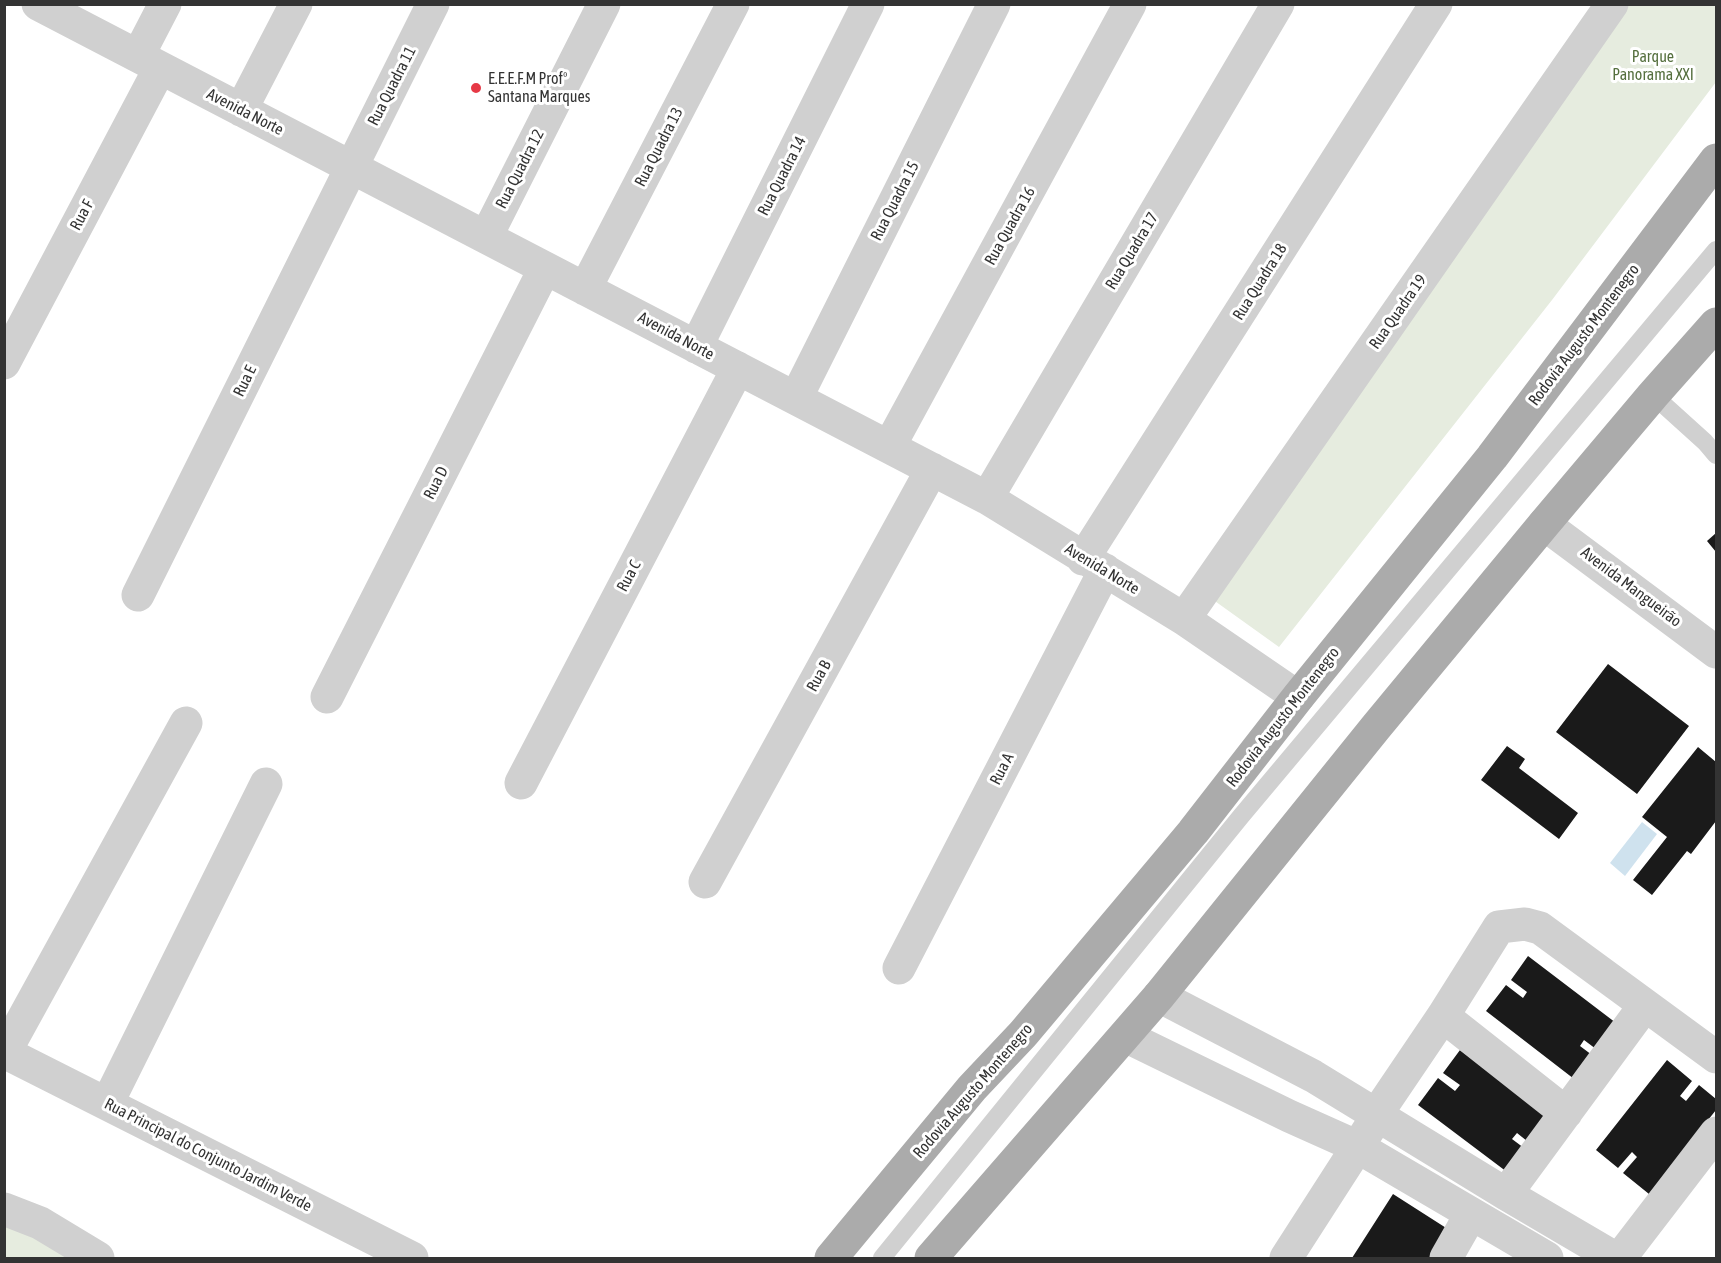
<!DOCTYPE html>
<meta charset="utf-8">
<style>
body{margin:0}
#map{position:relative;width:1721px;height:1263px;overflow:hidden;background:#fff;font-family:"Asap Condensed",sans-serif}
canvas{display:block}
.frame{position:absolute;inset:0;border:6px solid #333;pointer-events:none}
</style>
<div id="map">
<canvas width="1721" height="1263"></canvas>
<div class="frame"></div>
</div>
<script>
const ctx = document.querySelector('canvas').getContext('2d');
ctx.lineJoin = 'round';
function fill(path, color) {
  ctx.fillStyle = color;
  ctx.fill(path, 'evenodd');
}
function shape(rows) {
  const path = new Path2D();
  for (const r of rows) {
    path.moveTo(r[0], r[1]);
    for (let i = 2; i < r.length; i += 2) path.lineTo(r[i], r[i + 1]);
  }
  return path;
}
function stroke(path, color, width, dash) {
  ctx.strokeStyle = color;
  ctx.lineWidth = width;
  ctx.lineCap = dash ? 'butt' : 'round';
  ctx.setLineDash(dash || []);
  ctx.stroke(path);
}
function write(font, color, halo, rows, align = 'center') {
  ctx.font = font + ' "Asap Condensed",sans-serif';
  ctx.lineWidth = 6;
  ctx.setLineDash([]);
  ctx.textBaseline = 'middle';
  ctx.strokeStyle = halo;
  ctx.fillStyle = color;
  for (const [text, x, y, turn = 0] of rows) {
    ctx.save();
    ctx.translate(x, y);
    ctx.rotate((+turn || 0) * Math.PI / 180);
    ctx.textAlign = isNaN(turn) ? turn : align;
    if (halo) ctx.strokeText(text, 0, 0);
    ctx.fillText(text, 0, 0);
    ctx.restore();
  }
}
fill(shape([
 [1623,5,1716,5,1716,82,1552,300,1279,647,1212,599],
 [4,1223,98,1258,5,1258]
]), '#e6ecdf');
fill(shape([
 [1642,822,1657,834,1625,876,1610,863]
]), '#cfe2ee');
fill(shape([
 [1716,533,1716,552,1707,541],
 [1608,664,1689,726,1637,794,1556,732],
 [1507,746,1525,759,1519,768,1578,813,1559,839,1481,780],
 [1698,747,1716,762,1716,821,1691,854,1687,851,1652,895,1633,880,1667,837,1642,817],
 [1528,956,1620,1026,1600,1052,1584,1040,1580,1046,1596,1058,1578,1082,1486,1011,1506,985,1523,998,1527,992,1511,980],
 [1460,1050,1552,1119,1532,1145,1517,1133,1512,1139,1528,1151,1511,1175,1418,1105,1438,1078,1455,1091,1460,1085,1443,1073],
 [1667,1060,1692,1081,1680,1096,1686,1101,1699,1085,1716,1099,1716,1110,1649,1194,1623,1173,1637,1157,1632,1152,1618,1168,1596,1150],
 [1393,1194,1454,1233,1438,1258,1352,1258]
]), '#1a1a1a');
stroke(shape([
 [1653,395,1705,442,1716,455],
 [882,1258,1242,815,1716,250]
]), '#d0d0d0', 18);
stroke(shape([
 [38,4,987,498,1184,619,1298,697],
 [138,56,165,4],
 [241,110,296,4],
 [486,237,604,4],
 [585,289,733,4],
 [696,347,868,4],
 [4,363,160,68],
 [796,398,994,4],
 [889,447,1130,4],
 [987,498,1278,4],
 [1083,559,1436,4],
 [138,595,433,4],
 [1184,619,1612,4],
 [327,697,545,268],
 [521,783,738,368],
 [705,882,932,469],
 [899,968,1105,570],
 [1159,996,1313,1076,1506,1194,1615,1258],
 [1443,1016,1566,1113],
 [1125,1036,1289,1116,1356,1146,1547,1258],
 [4,1052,412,1258],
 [5,1052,186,723],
 [107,1104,266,784],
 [1506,1194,1645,1005],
 [4,1209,40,1223,98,1258],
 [1286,1258,1369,1129,1376,1115,1443,1016,1499,927,1525,924,1540,928,1716,1057],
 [1446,1258,1471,1214],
 [1620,1258,1716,1133]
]), '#d0d0d0', 33);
stroke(shape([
 [1544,524,1716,652]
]), '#d0d0d0', 33);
stroke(shape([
 [831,1258,972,1088,1023,1034,1193,832,1298,697,1492,457,1716,160],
 [931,1258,1159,996,1376,727,1544,524,1653,395,1716,324]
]), '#ababab', 33);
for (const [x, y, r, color] of [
 [476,88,6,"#e63946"]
]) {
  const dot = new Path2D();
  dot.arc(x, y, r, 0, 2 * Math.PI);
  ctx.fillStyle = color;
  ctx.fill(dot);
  stroke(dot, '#fff', 2);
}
write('16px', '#56703f', '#fff', [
 ["Parque",1653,57],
 ["Panorama XXI",1653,75]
]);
write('16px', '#333', '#fff', [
 ["E.E.E.F.M Profº",488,79],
 ["Santana Marques",488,97]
], 'left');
write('16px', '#333', '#fff', [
 ["Rua Quadra 11",392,86,-63],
 ["Avenida Norte",245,112,27],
 ["Rua Quadra 13",659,147,-63],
 ["Rua Quadra 12",520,169,-63],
 ["Rua Quadra 14",782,176,-63],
 ["Rua Quadra 15",895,201,-63],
 ["Rua F",82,215,-62],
 ["Rua Quadra 16",1010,226,-61],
 ["Rua Quadra 17",1132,251,-59],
 ["Rua Quadra 18",1260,282,-58],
 ["Rua Quadra 19",1398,312,-55],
 ["Rodovia Augusto Montenegro",1584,335,-53],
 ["Avenida Norte",676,336,28],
 ["Rua E",245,381,-64],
 ["Rua D",436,483,-63],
 ["Avenida Norte",1102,569,31],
 ["Rua C",629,576,-62],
 ["Avenida Mangueirão",1631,587,37],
 ["Rua B",819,676,-61],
 ["Rodovia Augusto Montenegro",1283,717,-52],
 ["Rua A",1002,769,-63],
 ["Rodovia Augusto Montenegro",973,1091,-49],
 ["Rua Principal do Conjunto Jardim Verde",208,1155,27]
]);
</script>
